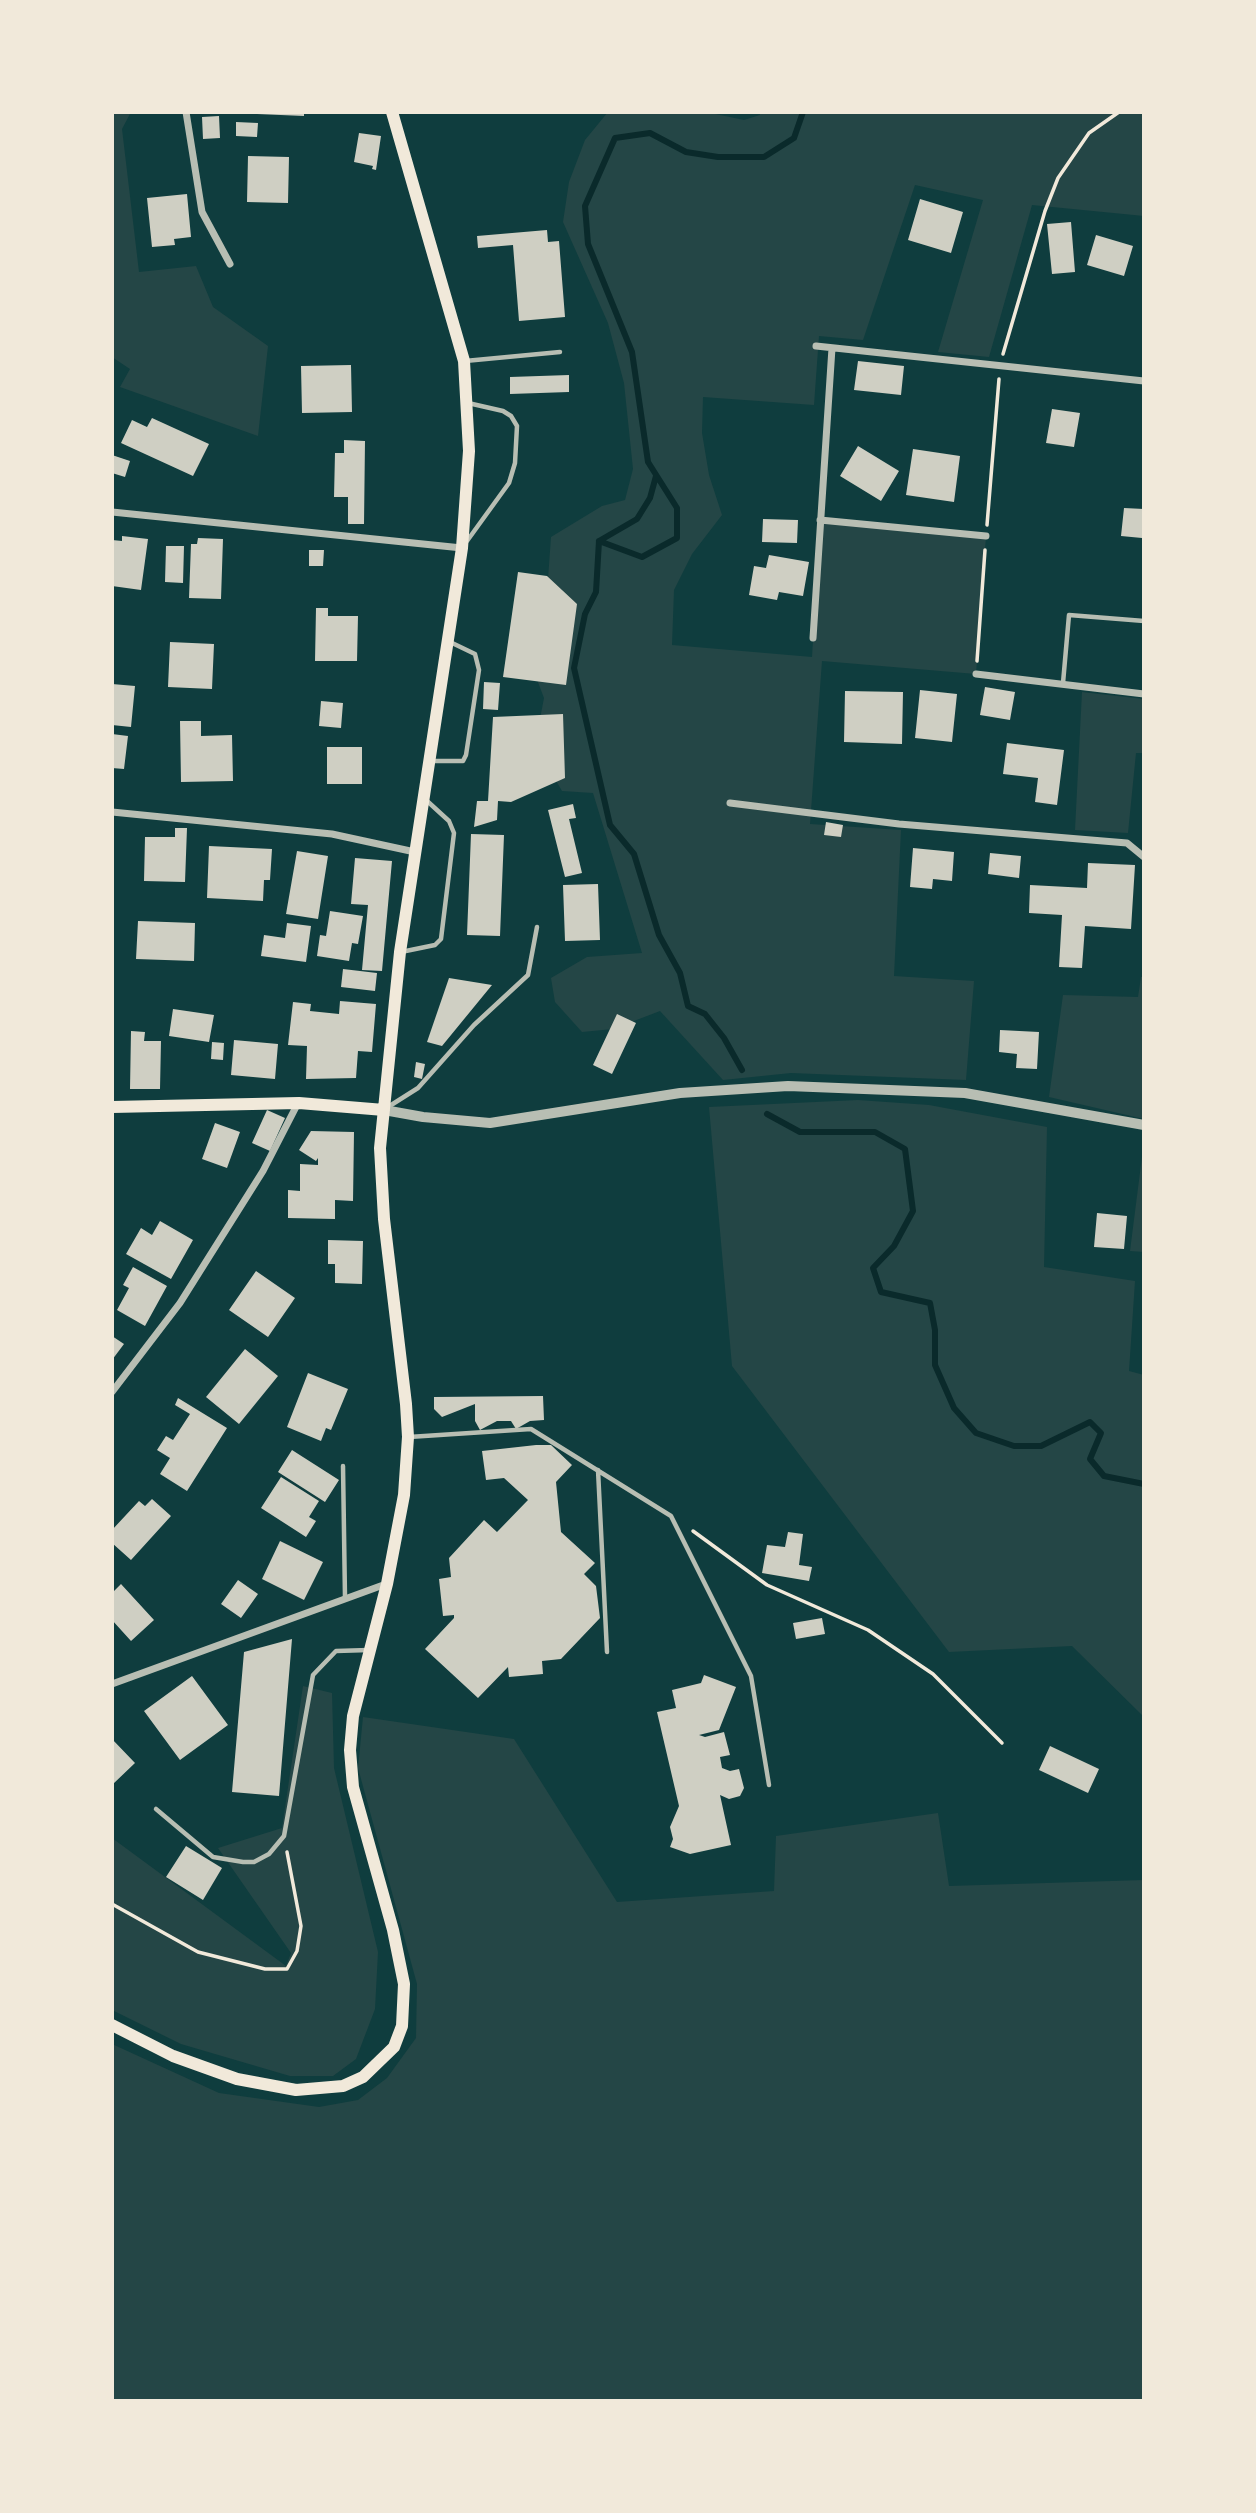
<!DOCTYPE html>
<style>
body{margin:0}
#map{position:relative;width:1256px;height:2513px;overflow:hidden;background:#0f3d3e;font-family:Figtree,sans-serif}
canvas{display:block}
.frame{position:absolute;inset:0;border:114px solid #f1e9da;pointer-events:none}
</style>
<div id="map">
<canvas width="1256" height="2513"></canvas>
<div class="frame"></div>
</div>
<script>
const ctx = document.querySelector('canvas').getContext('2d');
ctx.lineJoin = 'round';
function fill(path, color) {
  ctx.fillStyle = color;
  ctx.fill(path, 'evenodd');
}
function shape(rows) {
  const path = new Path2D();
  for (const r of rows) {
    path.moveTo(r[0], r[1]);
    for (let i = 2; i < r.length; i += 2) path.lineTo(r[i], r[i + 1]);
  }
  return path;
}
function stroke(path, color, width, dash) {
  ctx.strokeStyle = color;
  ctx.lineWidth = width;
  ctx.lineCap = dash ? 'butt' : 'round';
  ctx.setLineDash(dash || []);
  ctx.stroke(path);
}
fill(shape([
 [112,112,131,112,122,129,139,272,196,266,213,307,268,346,258,436,120,387,130,369,112,357],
 [608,112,706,112,744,120,760,115,759,112,1144,112,1144,216,1032,205,989,357,938,352,983,200,915,185,863,340,819,336,814,405,703,397,702,433,709,475,722,515,692,554,674,590,672,645,812,657,820,520,986,536,976,674,822,661,810,824,901,830,894,976,974,981,966,1080,791,1073,723,1080,660,1011,613,1029,582,1032,555,1002,551,978,587,957,642,953,593,793,562,791,543,758,539,724,544,698,536,677,547,593,551,537,602,506,625,500,633,469,624,383,608,323,563,222,569,182,585,140],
 [1082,692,1144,699,1144,753,1136,753,1128,833,1075,830],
 [1141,977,1144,977,1144,1119,1049,1097,1063,995,1138,997],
 [858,1100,929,1105,1047,1127,1044,1267,1135,1281,1129,1371,1144,1375,1144,1717,1072,1646,949,1652,732,1366,709,1107],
 [1144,1141,1144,1252,1130,1251],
 [303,1686,332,1693,334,1768,378,1952,375,2009,356,2059,333,2076,290,2076,181,2044,112,2010,112,1838,286,1966,291,1953,218,1848,282,1828],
 [363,1717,514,1739,617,1902,774,1891,776,1836,938,1813,949,1886,1144,1880,1144,2401,112,2401,112,2044,219,2093,319,2107,358,2100,387,2078,416,2038,417,1984,358,1768]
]), '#244646');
stroke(shape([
 [599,541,637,519,650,498,656,476],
 [742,1070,724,1038,705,1014,688,1006,680,973,659,935,634,854,610,825,574,668,585,614,596,592,599,541,642,557,677,538,677,508,648,462,632,352,588,244,585,206,615,138,650,133,686,152,718,157,764,157,794,138,803,112],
 [767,1114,800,1132,875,1132,905,1149,913,1211,894,1246,873,1268,881,1292,930,1303,935,1330,935,1365,954,1408,976,1433,1014,1446,1041,1446,1090,1422,1101,1433,1090,1459,1104,1476,1144,1484]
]), '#0a2a2b', 6);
fill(shape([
 [257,112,304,112,304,116,257,114],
 [219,116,220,138,203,139,202,117],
 [236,122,258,123,257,137,236,136],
 [359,133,381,136,376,170,372,169,373,166,354,162],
 [248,156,289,157,288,203,247,202],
 [187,194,191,237,174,239,175,245,152,247,147,198],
 [920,199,963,212,951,253,908,240],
 [1071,222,1075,272,1052,274,1047,224],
 [547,230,548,242,559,241,565,317,519,321,513,245,478,248,477,236],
 [1096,235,1133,246,1124,276,1087,265],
 [858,361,904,366,901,395,854,390],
 [351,365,352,412,302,413,301,366],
 [569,375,569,392,510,394,510,377],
 [1052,409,1080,413,1074,447,1046,443],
 [152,418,209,444,193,476,121,443,132,420,147,427],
 [344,440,365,441,364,524,348,524,348,497,334,497,335,453,344,453],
 [858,446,899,471,881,501,840,476],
 [913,449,960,456,954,502,906,495],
 [112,455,130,461,125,477,112,473],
 [1124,508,1144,509,1142,538,1121,536],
 [763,519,798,520,797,543,762,542],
 [122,536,148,539,141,590,112,586,112,540,122,541],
 [198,538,223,539,221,599,189,598,191,544,197,544],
 [166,546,184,546,183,583,165,582],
 [309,550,324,550,323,566,309,566],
 [769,555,809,562,803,596,779,592,777,600,749,595,754,566,766,568],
 [518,572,547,576,577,604,566,685,503,677],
 [316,608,328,608,328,616,358,616,357,661,315,661],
 [170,642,214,644,212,689,168,687],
 [484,682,500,683,498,710,483,709],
 [112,684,135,686,131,727,112,725],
 [985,687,1015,692,1010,720,980,715],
 [920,690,957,694,952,742,915,738],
 [845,691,903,692,902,744,844,742],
 [321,701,343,703,341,728,319,726],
 [563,714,565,778,511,802,498,801,497,820,474,827,477,801,488,801,493,717],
 [180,721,201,721,201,736,232,735,233,781,181,782],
 [112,734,128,736,124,769,112,768],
 [1007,743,1064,750,1057,805,1035,802,1038,778,1003,774],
 [327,747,362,747,362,784,327,784],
 [573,804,576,818,569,819,582,873,565,877,548,810],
 [826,822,843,825,841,837,824,835],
 [175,828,187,828,185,882,144,881,145,837,175,837],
 [471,834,504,835,500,936,467,935],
 [209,846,272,849,270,880,264,880,263,901,207,898],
 [913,848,954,852,952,881,933,879,932,889,910,887],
 [297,851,328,856,318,919,286,914],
 [990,853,1021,856,1019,878,988,874],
 [355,858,392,861,382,971,362,970,368,905,351,904],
 [1088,863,1135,865,1131,929,1085,926,1082,968,1059,967,1062,915,1029,913,1030,885,1087,888],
 [598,884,600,940,565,941,563,885],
 [330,911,363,916,358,944,352,943,349,961,317,956,320,935,326,936],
 [138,921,195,923,194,961,136,959],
 [287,923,311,926,306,962,261,956,264,935,285,938],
 [343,969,377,973,375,991,341,987],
 [449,978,492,985,442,1046,427,1042],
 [340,1001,376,1004,372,1052,358,1051,356,1078,306,1079,307,1046,288,1045,293,1002,311,1004,310,1011,339,1014],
 [173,1009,214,1015,209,1042,169,1036],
 [617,1014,636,1023,612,1074,593,1065],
 [1000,1030,1039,1032,1037,1069,1016,1068,1017,1054,999,1052],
 [131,1031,145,1032,144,1041,161,1041,160,1089,130,1089],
 [234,1040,278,1044,275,1079,231,1075],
 [212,1042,224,1043,223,1060,211,1059],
 [416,1062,425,1064,422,1079,414,1077],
 [267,1110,285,1118,270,1151,252,1143],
 [215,1123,240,1132,227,1168,202,1159],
 [311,1131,354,1132,353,1201,335,1200,335,1219,288,1218,288,1190,300,1191,300,1164,318,1165,318,1158,316,1161,299,1150],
 [1097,1213,1127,1216,1124,1249,1094,1247],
 [160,1221,193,1240,171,1279,126,1254,141,1228,152,1235],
 [328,1240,363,1241,362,1284,335,1283,335,1264,328,1264],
 [133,1267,167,1286,145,1326,117,1310,129,1288,123,1285],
 [256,1271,295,1298,268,1337,229,1310],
 [112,1336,124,1344,112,1360],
 [245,1349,278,1376,239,1424,206,1397],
 [308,1373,348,1389,331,1430,326,1428,321,1441,287,1427],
 [543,1396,544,1420,530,1421,516,1429,511,1421,497,1421,480,1430,475,1421,475,1404,442,1417,434,1409,434,1397],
 [178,1398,227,1428,187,1491,160,1474,170,1458,157,1450,166,1436,173,1440,190,1414,175,1405],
 [536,1445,551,1445,572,1465,556,1482,561,1532,595,1563,584,1574,596,1586,600,1618,561,1659,542,1661,543,1674,509,1677,508,1667,478,1698,425,1649,454,1618,454,1615,443,1616,439,1579,451,1577,449,1558,484,1520,497,1532,528,1500,504,1478,486,1480,482,1451],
 [292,1450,339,1480,325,1502,278,1472],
 [281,1477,319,1501,309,1517,316,1521,306,1537,261,1508],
 [152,1499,171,1516,131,1560,112,1543,112,1530,139,1501,145,1506],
 [788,1532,803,1534,799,1565,812,1567,809,1581,762,1573,767,1545,785,1547],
 [280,1541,323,1562,304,1600,262,1579],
 [238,1580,258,1594,241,1618,221,1604],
 [121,1584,154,1620,131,1641,112,1620,112,1593],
 [822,1618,825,1634,796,1639,793,1623],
 [292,1639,279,1796,232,1792,244,1652],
 [704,1675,736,1687,719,1730,699,1735,705,1737,724,1732,730,1755,720,1757,722,1768,730,1771,739,1769,744,1788,740,1796,729,1799,720,1795,731,1845,690,1854,670,1847,673,1839,670,1827,679,1806,657,1712,676,1708,672,1690,701,1683],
 [192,1676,228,1725,180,1760,144,1711],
 [112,1739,135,1763,112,1785],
 [1050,1746,1099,1769,1088,1793,1039,1770],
 [186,1846,222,1868,203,1900,166,1877]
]), '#cfcfc3');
stroke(shape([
 [1003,354,1045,211,1058,178,1089,133,1119,112],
 [987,525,999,379],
 [977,661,985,550],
 [693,1531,767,1585,868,1630,933,1674,1002,1743],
 [112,1904,198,1952,265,1969,287,1969,297,1951,301,1926,287,1852]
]), '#f1e9da', 3.5);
stroke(shape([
 [465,361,560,352],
 [467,541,509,483,515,463,517,426,511,416,503,411,468,403],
 [1063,683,1069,615,1144,621],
 [430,761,463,761,466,755,479,670,475,654,450,642],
 [401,952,435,945,441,939,454,833,449,821,426,800],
 [388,1107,418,1088,474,1025,528,975,537,927],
 [409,1437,531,1429,671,1516,751,1676,769,1785],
 [343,1466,345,1598],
 [598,1470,607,1652],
 [156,1809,213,1857,243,1862,254,1862,269,1854,284,1836,313,1675,336,1651,369,1650]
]), '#b8beb3', 4.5);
stroke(shape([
 [186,112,202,212,230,264],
 [816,346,1144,381],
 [112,512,462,548],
 [820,520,986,536],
 [813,638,832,348],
 [976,674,1144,694],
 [730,803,899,824,1127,843,1144,857],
 [112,812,332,834,415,852],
 [112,1392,180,1303,263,1171,298,1103],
 [112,1684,386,1584]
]), '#b8beb3', 7);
stroke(shape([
 [384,1110,423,1117,490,1123,680,1093,788,1086,965,1093,1144,1125]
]), '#b8beb3', 10);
stroke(shape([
 [112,1107,299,1103,384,1110],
 [112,2025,173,2056,237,2079,296,2090,343,2086,363,2077,394,2047,402,2026,404,1984,393,1930,353,1787,350,1750,353,1716,387,1584,404,1495,408,1437,406,1404,384,1219,380,1148,400,952,462,548,469,451,464,361,392,112]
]), '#f1e9da', 12);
</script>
